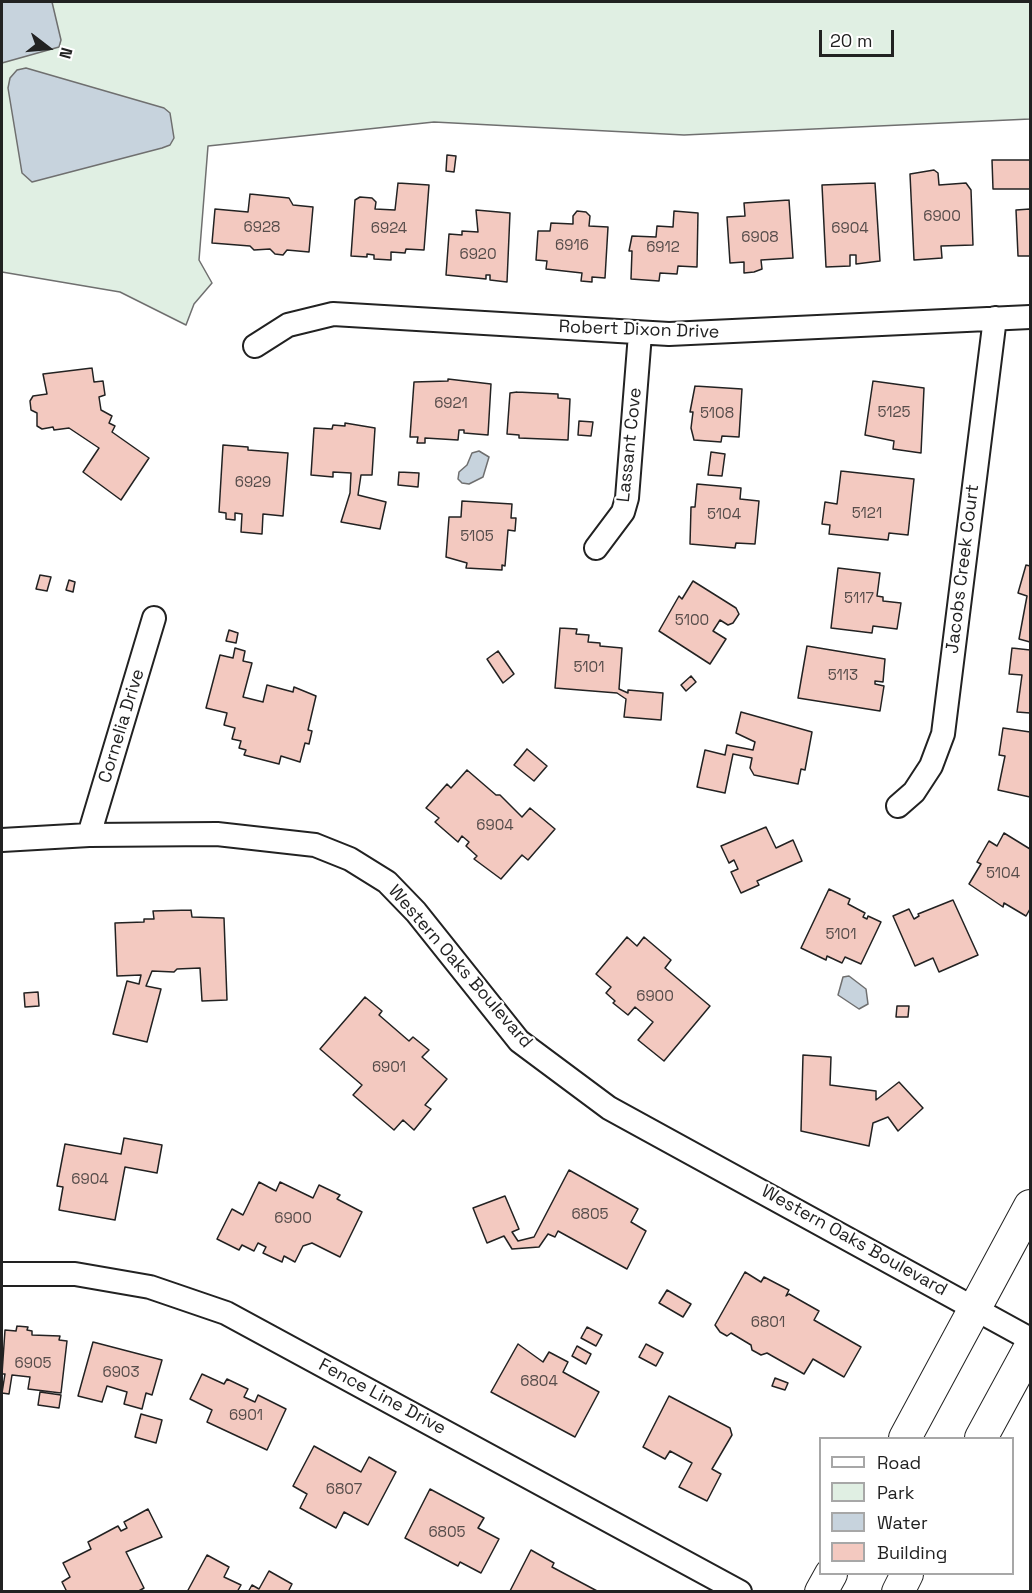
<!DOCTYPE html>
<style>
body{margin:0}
#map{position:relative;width:1032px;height:1593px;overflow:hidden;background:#fff;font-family:"Space Grotesk",sans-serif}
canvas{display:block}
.frame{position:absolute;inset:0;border:3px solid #222;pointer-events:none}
.legend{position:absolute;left:819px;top:1437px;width:195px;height:138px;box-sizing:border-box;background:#fff;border:2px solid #a7a7a7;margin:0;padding:8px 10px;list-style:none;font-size:18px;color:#222}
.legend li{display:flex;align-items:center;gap:12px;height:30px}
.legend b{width:30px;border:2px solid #a7a7a7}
.north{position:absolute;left:18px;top:18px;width:60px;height:60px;-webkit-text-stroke:4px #fff;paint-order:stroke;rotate:106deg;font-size:16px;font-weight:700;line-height:24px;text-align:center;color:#222}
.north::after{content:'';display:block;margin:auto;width:21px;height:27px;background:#222;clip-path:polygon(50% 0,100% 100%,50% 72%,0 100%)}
.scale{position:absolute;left:819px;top:30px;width:75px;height:27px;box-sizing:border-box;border:3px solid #222;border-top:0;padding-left:8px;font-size:18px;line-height:21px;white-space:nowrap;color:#222;-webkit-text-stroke:4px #fff;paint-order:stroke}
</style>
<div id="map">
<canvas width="1032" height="1593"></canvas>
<div class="frame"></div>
<ul class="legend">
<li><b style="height:8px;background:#fff"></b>Road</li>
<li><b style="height:16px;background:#e0efe3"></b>Park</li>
<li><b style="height:16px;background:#c7d3dd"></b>Water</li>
<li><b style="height:16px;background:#f3c9c0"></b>Building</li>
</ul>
<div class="north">N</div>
<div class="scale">20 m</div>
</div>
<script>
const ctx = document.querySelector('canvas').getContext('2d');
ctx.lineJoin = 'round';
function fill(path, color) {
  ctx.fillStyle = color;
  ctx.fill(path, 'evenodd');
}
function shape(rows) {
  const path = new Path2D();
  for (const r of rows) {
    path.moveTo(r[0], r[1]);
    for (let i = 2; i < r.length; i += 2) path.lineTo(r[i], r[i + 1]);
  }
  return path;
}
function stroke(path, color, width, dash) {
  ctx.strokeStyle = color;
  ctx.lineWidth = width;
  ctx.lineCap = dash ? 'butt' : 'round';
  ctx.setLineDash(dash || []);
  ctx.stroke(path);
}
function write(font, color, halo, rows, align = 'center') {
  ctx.font = font + ' "Space Grotesk",sans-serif';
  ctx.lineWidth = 4.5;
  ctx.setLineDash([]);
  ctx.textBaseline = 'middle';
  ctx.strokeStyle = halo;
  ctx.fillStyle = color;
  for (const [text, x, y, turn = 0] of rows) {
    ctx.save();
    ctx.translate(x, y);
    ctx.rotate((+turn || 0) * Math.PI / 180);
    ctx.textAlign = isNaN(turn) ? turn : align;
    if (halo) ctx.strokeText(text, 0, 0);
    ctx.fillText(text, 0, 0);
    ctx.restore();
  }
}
const green = shape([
 [2,2,1030,2,1030,119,684,135,434,122,208,146,199,260,212,283,194,304,186,325,120,292,2,272,2,2]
]);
fill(green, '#e0efe3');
stroke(green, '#6f6f6f', 1.5);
const water = shape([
 [2,2,52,2,61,40,59,47,2,63,2,2],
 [26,68,164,108,170,113,174,138,170,145,162,148,32,182,22,173,8,88,10,78,17,70,26,68],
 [479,451,489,457,483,477,469,484,462,483,458,479,459,472,467,465,472,453,479,451],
 [849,976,866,989,868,1004,859,1009,838,995,843,977,849,976]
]);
fill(water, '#c7d3dd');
stroke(water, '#6f6f6f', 1.5);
const building = shape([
 [447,155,456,156,454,172,446,171,447,155],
 [992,160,1030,160,1030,189,993,189,992,160],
 [934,170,938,173,939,185,966,183,971,190,973,245,941,246,942,258,914,260,910,174,934,170],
 [398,183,429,185,424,250,406,249,405,253,391,252,391,260,374,259,374,255,367,254,367,257,351,256,355,200,360,197,372,198,376,202,375,209,395,210,398,183],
 [875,183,880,261,856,264,856,255,850,255,850,266,826,267,822,185,875,183],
 [250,194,289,198,293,205,313,207,309,252,287,250,283,255,275,254,270,249,254,250,250,246,212,243,215,209,248,212,250,194],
 [789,200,793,258,761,260,762,269,754,272,744,273,744,262,730,263,727,217,745,216,744,203,789,200],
 [1030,209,1030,256,1018,256,1016,210,1030,209],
 [476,210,510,213,507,282,490,280,490,275,486,275,486,279,446,275,449,234,462,235,462,231,478,232,476,210],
 [577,211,586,212,590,216,589,226,608,227,605,278,592,277,592,282,581,281,582,273,546,269,547,261,536,260,538,231,550,231,551,223,573,224,573,216,577,211],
 [674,211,698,213,697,267,678,266,677,274,660,273,659,281,631,279,632,251,629,251,632,236,656,237,657,226,673,227,674,211],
 [92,368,94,382,103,381,105,395,99,397,101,410,112,416,109,423,115,426,112,432,149,458,121,500,83,472,99,448,69,428,54,430,53,427,42,429,37,426,37,413,31,410,30,401,33,396,47,394,43,374,92,368],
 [448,379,491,384,488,435,464,433,464,430,459,430,458,440,425,438,425,443,417,443,418,437,410,437,414,382,448,381,448,379],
 [873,381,924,388,921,453,893,449,894,441,865,435,873,381],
 [695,386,742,389,739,437,722,436,721,442,694,440,691,428,693,412,690,412,695,386],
 [517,392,558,394,558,398,570,399,568,440,519,438,519,435,507,434,510,393,517,392],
 [579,421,593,422,591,436,578,435,579,421],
 [345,423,375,428,372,475,361,475,358,495,386,502,380,529,341,522,350,493,351,473,333,472,333,477,311,475,314,428,332,429,333,425,345,426,345,423],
 [223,445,248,447,248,450,288,453,283,516,263,514,262,534,241,532,242,514,235,513,235,520,226,519,226,513,219,512,223,445],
 [711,452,725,454,722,476,708,475,711,452],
 [841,471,914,479,908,535,889,533,888,540,829,534,830,525,822,524,825,502,837,504,841,471],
 [399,472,419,473,418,487,398,485,399,472],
 [697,484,741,488,740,499,759,501,755,544,736,543,735,548,690,544,691,507,695,507,697,484],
 [462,501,512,504,511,518,516,518,515,531,508,530,505,566,502,565,502,570,466,568,467,563,446,557,449,517,461,517,462,501],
 [1026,565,1030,566,1030,642,1019,639,1027,596,1018,593,1026,565],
 [838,568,880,573,877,596,883,597,883,601,901,603,897,629,873,626,872,633,831,628,838,568],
 [40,575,51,577,47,591,36,589,40,575],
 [69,580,75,582,73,592,66,590,69,580],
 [693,581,736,608,739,614,733,623,728,625,720,620,713,631,726,639,710,664,659,631,679,596,682,599,693,581],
 [560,628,577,629,576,634,589,635,588,642,600,643,600,646,622,648,619,689,628,693,628,690,663,693,661,720,624,717,626,699,617,693,555,688,560,628],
 [229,630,238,633,236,643,226,641,229,630],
 [807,646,885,659,883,682,875,681,875,684,884,686,880,711,798,698,807,646],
 [235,648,245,651,243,661,252,663,243,697,263,702,267,685,293,692,294,687,316,696,308,730,312,731,309,744,305,743,300,762,281,756,279,764,244,755,246,750,239,748,241,741,232,739,235,728,224,725,227,713,206,708,220,655,233,658,235,648],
 [1012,648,1030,650,1030,713,1017,712,1022,675,1009,674,1012,648],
 [498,651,514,674,503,683,487,659,498,651],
 [691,676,696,682,686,691,681,685,691,676],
 [741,712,812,732,805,770,801,769,798,784,754,775,750,768,752,758,733,754,725,793,697,787,705,750,725,755,727,745,753,750,755,742,736,733,741,712],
 [1003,728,1030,732,1030,797,998,790,1005,756,999,755,1003,728],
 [527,749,547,766,534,781,514,765,527,749],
 [467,770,496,795,500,795,522,817,530,808,555,829,528,860,522,855,501,879,474,859,477,856,466,846,469,842,462,836,458,842,435,822,439,818,426,808,447,784,451,788,467,770],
 [766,827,776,848,793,840,802,861,757,881,759,885,741,893,731,872,738,869,734,860,729,863,721,846,766,827],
 [1004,833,1030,849,1030,909,1026,916,1004,903,1003,907,969,884,981,864,977,862,989,841,997,846,1004,833],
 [829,889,850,899,848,904,865,913,863,917,867,919,868,916,881,922,861,964,845,957,842,963,827,956,826,960,801,948,829,889],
 [953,900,978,955,939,972,933,958,915,966,893,916,909,909,914,919,919,916,918,914,953,900],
 [191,910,192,917,224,918,227,1000,202,1001,200,968,177,969,174,972,152,971,146,986,161,989,147,1042,113,1034,127,981,139,984,141,975,117,976,115,923,144,922,144,919,154,919,153,911,191,910],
 [627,937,637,946,644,937,671,960,665,968,710,1006,664,1061,638,1040,653,1022,635,1007,628,1015,613,1003,615,1001,606,993,611,987,596,974,627,937],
 [38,992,39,1006,25,1007,24,993,38,992],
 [365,997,382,1011,379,1015,409,1041,413,1037,429,1050,422,1057,447,1079,425,1105,431,1109,414,1130,403,1120,394,1130,353,1095,362,1085,320,1049,365,997],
 [897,1006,909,1006,908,1017,896,1017,897,1006],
 [803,1055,831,1057,830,1085,876,1091,876,1100,899,1082,923,1108,898,1131,888,1117,873,1123,869,1146,801,1131,803,1055],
 [124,1138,162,1145,157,1173,125,1167,115,1220,59,1210,63,1187,57,1186,65,1144,121,1154,124,1138],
 [569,1170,638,1209,631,1222,646,1231,627,1269,558,1231,555,1237,548,1234,539,1247,512,1249,504,1236,487,1243,473,1208,505,1196,519,1229,512,1232,518,1241,534,1237,569,1170],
 [259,1182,276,1191,280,1182,313,1198,319,1185,340,1195,337,1199,362,1212,340,1257,312,1243,303,1246,295,1262,284,1256,282,1262,263,1253,266,1247,258,1243,254,1251,242,1245,239,1250,217,1239,232,1209,243,1215,259,1182],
 [745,1272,761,1282,764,1277,789,1290,786,1296,789,1294,819,1311,814,1320,861,1347,844,1377,813,1359,804,1374,767,1353,761,1355,752,1350,751,1345,731,1333,727,1336,720,1332,715,1325,745,1272],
 [667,1290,691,1304,683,1317,659,1303,667,1290],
 [17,1326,28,1327,27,1330,32,1331,32,1335,60,1336,59,1340,67,1341,61,1393,28,1389,30,1377,12,1375,9,1394,2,1393,5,1374,2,1374,5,1330,16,1331,17,1326],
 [587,1327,602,1335,596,1346,581,1338,587,1327],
 [93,1342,162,1360,152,1395,146,1393,142,1409,124,1404,127,1392,107,1386,102,1402,78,1396,93,1342],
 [518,1344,543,1362,549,1352,568,1362,563,1372,599,1392,575,1437,491,1392,518,1344],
 [646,1344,663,1353,656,1366,639,1357,646,1344],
 [577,1346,591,1354,586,1364,572,1356,577,1346],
 [202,1374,224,1384,227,1379,248,1389,244,1397,255,1402,258,1395,286,1409,267,1450,207,1422,212,1410,190,1399,202,1374],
 [775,1378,788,1383,785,1390,772,1386,775,1378],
 [40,1392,61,1395,59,1408,38,1405,40,1392],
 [669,1396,730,1428,732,1435,712,1469,721,1474,707,1501,679,1487,692,1463,670,1451,665,1459,643,1447,669,1396],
 [141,1414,162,1420,156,1443,135,1437,141,1414],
 [314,1446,361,1472,369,1457,396,1472,368,1525,344,1512,336,1528,300,1508,307,1494,293,1486,314,1446],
 [430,1489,484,1518,478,1528,499,1539,481,1573,460,1562,458,1566,405,1538,430,1489],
 [148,1509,162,1537,126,1552,144,1588,137,1592,67,1592,62,1582,70,1577,63,1563,91,1549,88,1542,118,1526,121,1531,127,1528,124,1522,148,1509],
 [531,1550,554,1563,552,1567,599,1592,510,1591,531,1550],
 [207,1555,229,1567,224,1577,241,1585,237,1592,187,1592,207,1555],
 [269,1571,292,1584,288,1592,248,1592,252,1585,259,1589,269,1571]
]);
fill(building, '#f3c9c0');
stroke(building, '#222', 1.5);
const minor = shape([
 [255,346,288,325,333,314,669,334,1030,317],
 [596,548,623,512,627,498,640,334],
 [898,806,914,792,931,766,943,734,995,318],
 [89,835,154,618],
 [2,840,89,835,217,834,315,845,350,859,387,882,416,912,519,1041,609,1108,1030,1339],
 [2,1274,75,1274,150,1287,226,1313,740,1592]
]);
const secondary = shape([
 [905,1438,1030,1206],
 [981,1438,1030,1348],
 [821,1592,831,1574],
 [898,1592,907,1574]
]);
stroke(minor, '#222', 26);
stroke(secondary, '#222', 34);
stroke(minor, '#fff', 22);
stroke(secondary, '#fff', 32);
write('15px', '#564c4a', null, [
 ["6900",942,217],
 ["6928",262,228],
 ["6924",389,229],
 ["6904",850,229],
 ["6908",760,238],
 ["6916",572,246],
 ["6912",663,248],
 ["6920",478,255],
 ["6921",451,404],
 ["5125",894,413],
 ["5108",717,414],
 ["6929",253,483],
 ["5121",867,514],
 ["5104",724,515],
 ["5105",477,537],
 ["5117",859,599],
 ["5100",692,621],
 ["5101",589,668],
 ["5113",843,676],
 ["6904",495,826],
 ["5104",1003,874],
 ["5101",841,935],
 ["6900",655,997],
 ["6901",389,1068],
 ["6904",90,1180],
 ["6805",590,1215],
 ["6900",293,1219],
 ["6801",768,1323],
 ["6905",33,1364],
 ["6903",121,1373],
 ["6804",539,1382],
 ["6901",246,1416],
 ["6807",344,1490],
 ["6805",447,1533]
]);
write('18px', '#222', '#fff', [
 ["Robert Dixon Drive",639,330,2],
 ["Lassant Cove",630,445,-84],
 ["Jacobs Creek Court",963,569,-83],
 ["Cornelia Drive",122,726,-73],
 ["Western Oaks Boulevard",460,967,49],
 ["Western Oaks Boulevard",854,1241,29],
 ["Fence Line Drive",382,1397,28]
]);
</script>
